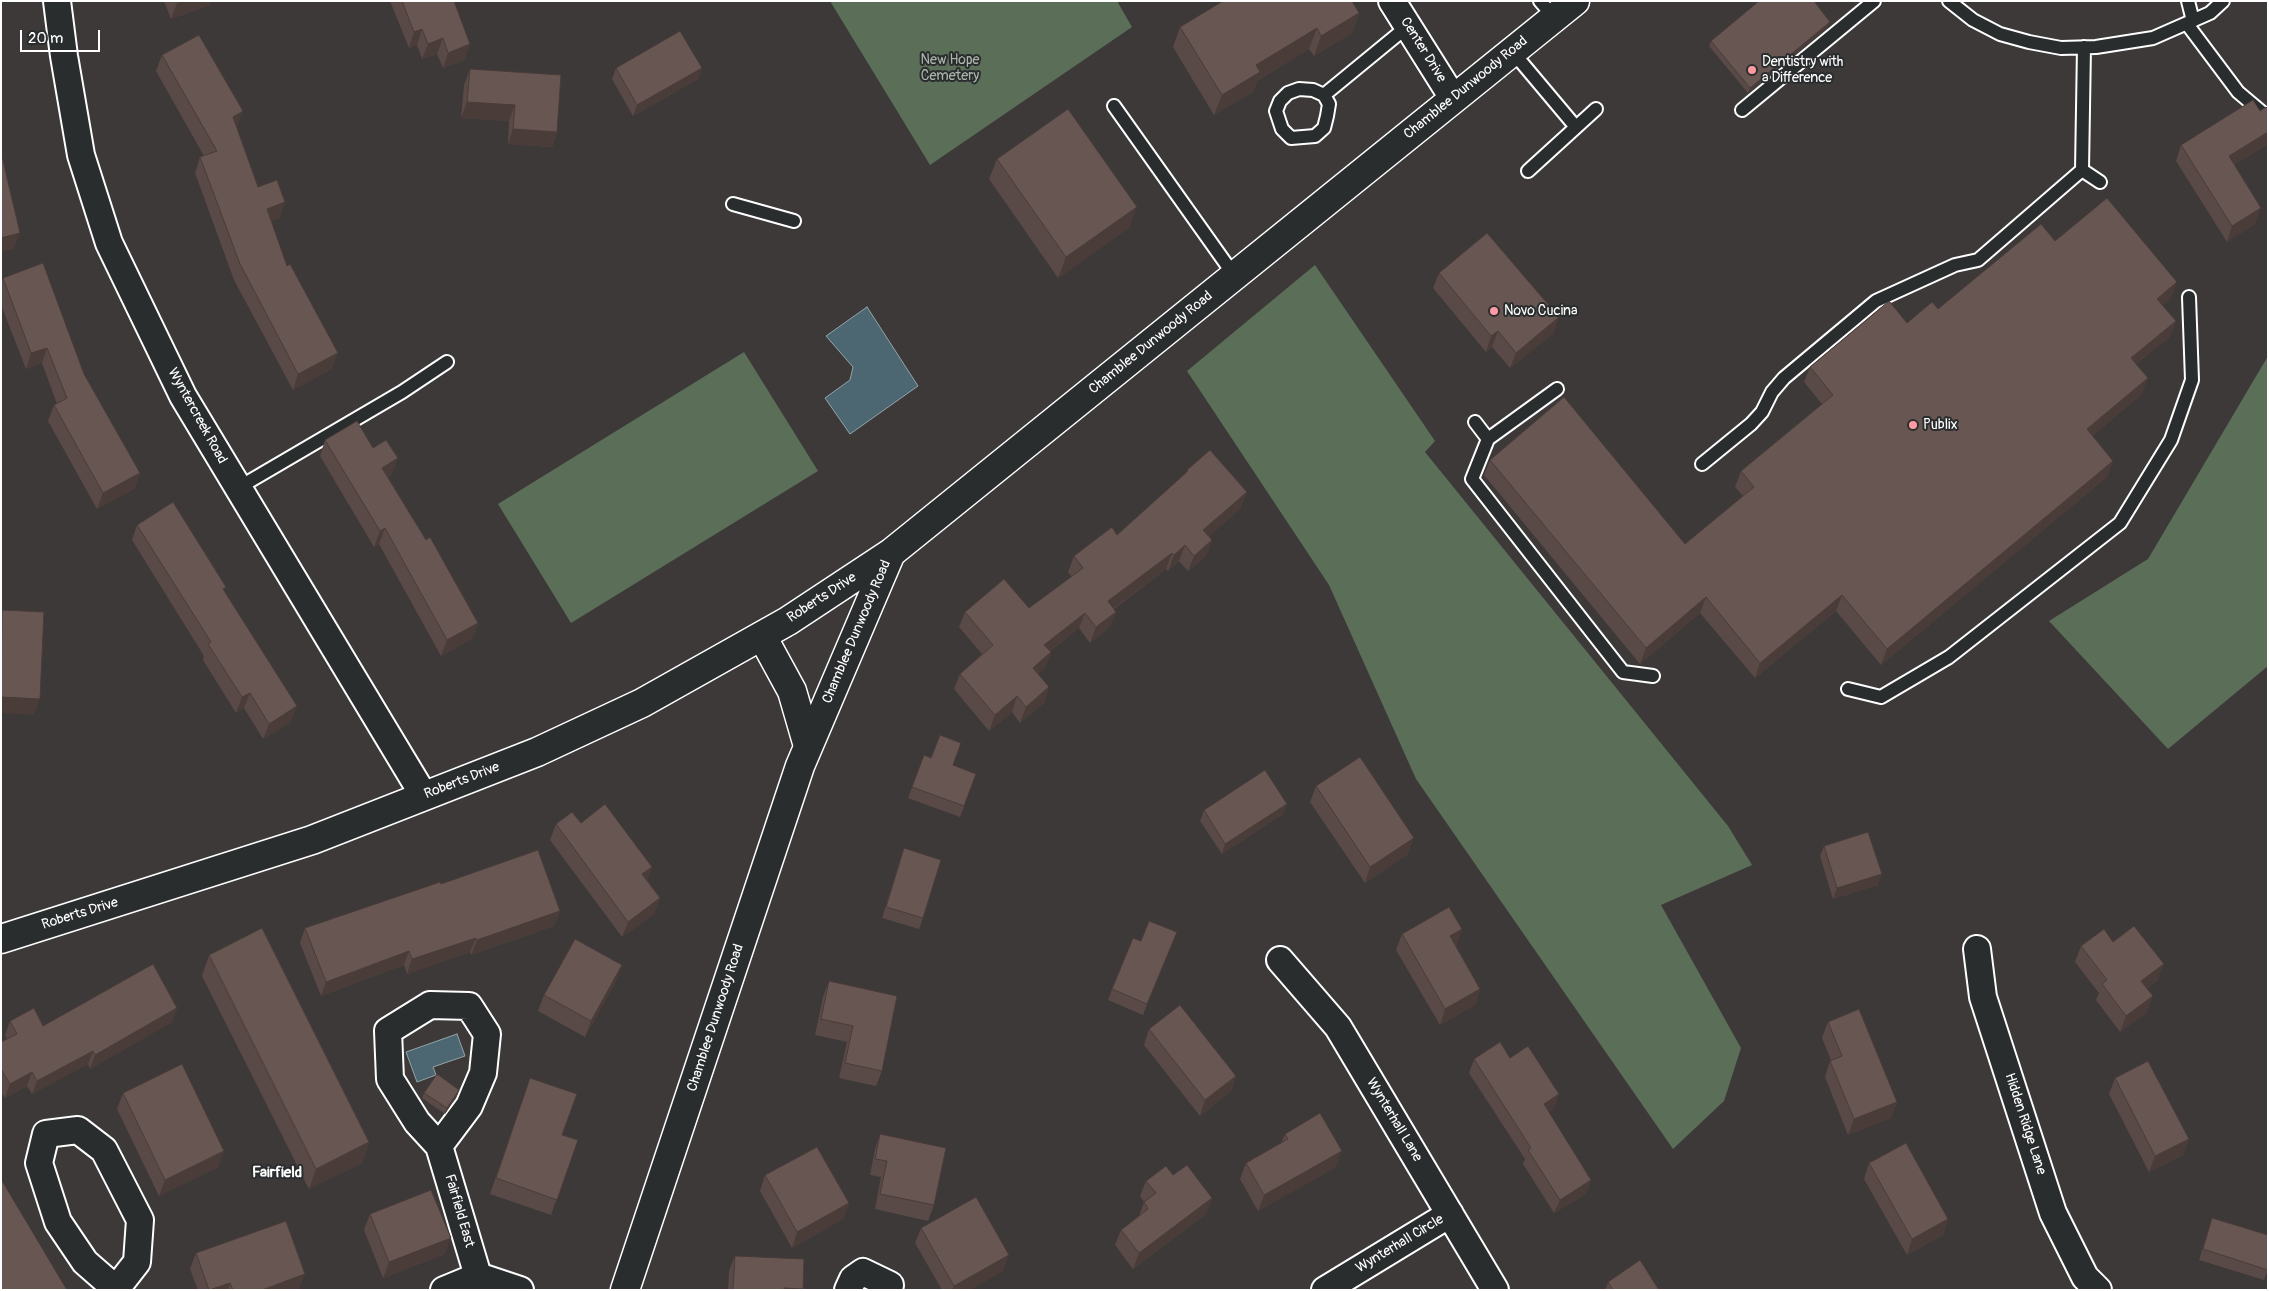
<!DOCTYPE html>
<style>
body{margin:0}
#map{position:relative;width:2269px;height:1291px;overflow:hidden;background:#3d3939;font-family:Pangolin,sans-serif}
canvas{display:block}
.frame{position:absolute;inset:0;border:2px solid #fff;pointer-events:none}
.scale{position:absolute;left:20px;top:30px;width:80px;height:22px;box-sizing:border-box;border:2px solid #fff;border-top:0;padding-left:6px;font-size:15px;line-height:18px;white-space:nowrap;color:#fff;-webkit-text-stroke:4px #2a2d2e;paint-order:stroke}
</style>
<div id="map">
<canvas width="2269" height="1291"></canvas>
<div class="frame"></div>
<div class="scale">20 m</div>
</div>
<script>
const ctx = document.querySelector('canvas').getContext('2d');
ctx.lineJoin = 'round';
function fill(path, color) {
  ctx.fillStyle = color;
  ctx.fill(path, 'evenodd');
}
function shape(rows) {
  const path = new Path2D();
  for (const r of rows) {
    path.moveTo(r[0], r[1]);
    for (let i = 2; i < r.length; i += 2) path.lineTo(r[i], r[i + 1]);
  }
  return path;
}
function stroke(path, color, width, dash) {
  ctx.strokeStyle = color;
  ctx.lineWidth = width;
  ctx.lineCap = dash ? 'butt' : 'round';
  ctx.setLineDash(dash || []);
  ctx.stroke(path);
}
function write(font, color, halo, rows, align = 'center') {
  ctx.font = font + ' Pangolin,sans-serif';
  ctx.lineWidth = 4;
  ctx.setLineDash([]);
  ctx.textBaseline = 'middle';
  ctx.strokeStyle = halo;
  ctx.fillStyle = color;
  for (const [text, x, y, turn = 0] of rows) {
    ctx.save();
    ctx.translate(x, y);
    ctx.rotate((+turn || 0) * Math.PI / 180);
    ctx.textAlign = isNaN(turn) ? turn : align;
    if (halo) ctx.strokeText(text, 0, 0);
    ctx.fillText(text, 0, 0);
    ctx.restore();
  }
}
fill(shape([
 [830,1,1117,1,1132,27,930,165],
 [1315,265,1435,441,1425,452,1728,826,1752,865,1661,905,1741,1048,1724,1101,1673,1149,1416,779,1329,585,1187,371],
 [744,352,818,471,571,623,498,504],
 [2268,356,2268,666,2168,749,2049,621,2148,559]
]), '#5b6e58');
const water = shape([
 [867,307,918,386,850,434,825,398,850,380,853,367,826,336,867,307],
 [457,1034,465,1056,433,1067,436,1075,417,1082,406,1052,457,1034]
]);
fill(water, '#4d6772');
stroke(water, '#94a4aa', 1);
const lane = shape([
 [1540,1,1554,17],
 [1949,1,1973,20,2000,34,2029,42,2061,48,2096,47,2153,38,2210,13,2223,1],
 [2188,1,2193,21],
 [2187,24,2238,92,2264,114,2268,120],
 [1512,51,1575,126],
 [1324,95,1329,104,1327,116,1324,128,1315,136,1291,138,1282,129,1276,111,1280,101,1288,93,1299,89,1313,90,1324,95,1408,26],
 [1114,106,1234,275],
 [1742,110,1874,1],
 [2082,170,2100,182],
 [1528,171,1596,109],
 [733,204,794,221],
 [1475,422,1488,439,1557,389],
 [1488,439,1472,479,1623,672,1653,676],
 [1702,464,1751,424,1762,412,1772,392,1784,378,1876,301,1955,265,1978,260,2082,170,2084,47],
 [238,488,402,392,447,362],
 [1848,689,1881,697,1949,657,2120,523,2171,440,2192,380,2189,297]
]);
const street = shape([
 [57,1,64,56,81,155,109,243,183,396,424,796],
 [1392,1,1453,98],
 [1977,949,1983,997,2053,1213,2085,1277,2098,1290],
 [1280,960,1338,1027,1495,1290],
 [430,1005,469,1006,487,1034,483,1073,469,1106,439,1146,417,1122,390,1079,388,1031,430,1005],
 [78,1130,104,1150,140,1220,137,1262,116,1289,85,1262,58,1222,39,1163,46,1134,78,1130],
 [439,1146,478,1276],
 [444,1290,478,1276,520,1290],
 [848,1290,853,1279,863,1272,890,1285,889,1290],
 [1325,1290,1450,1214]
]);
const secondary = shape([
 [762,636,792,691,808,746],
 [1,939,312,840,537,752,642,703,788,621,891,553,1575,1],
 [625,1290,800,766,891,553]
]);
stroke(lane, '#fff', 16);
stroke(street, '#fff', 30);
stroke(secondary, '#fff', 31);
stroke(lane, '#2a2d2e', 12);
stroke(street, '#2a2d2e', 26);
stroke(secondary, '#2a2d2e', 28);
fill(shape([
 [164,1,211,1,210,5,171,19],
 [390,1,454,1,465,60,443,68,437,54,422,59,417,45,409,48],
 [1359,13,1352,33,1314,56,1309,49,1257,81,1253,92,1214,115,1173,47,1180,27],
 [1828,27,1748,93,1709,46,1711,41],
 [162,55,243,111,236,127,258,187,280,218,271,221,287,266,332,369,293,390,234,280,195,173,200,157,204,156,156,71],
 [616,68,702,68,698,79,633,116,612,79],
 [470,69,557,132,552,147,508,144,509,121,461,118,464,85],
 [2268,109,2268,144,2234,165,2255,224,2227,242,2176,161,2181,145,2260,111],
 [997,159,1130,227,1058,278,989,179],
 [2055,241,2171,298,2162,305,2176,321,2170,337,2136,364,2142,394,2092,436,2113,461,2107,477,1881,665,1836,611,1755,678,1700,613,1640,664,1484,475,1490,460,1685,544,1743,496,1735,487,1741,471,1822,404,1804,382,1810,367,1938,309],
 [1439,273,1554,333,1510,368,1492,347,1486,352,1433,288],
 [3,278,84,374,140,473,134,489,97,509,48,421,54,405,57,404,42,363,26,369,1,305,1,283],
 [325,440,373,448,398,458,392,474,388,477,426,540,478,623,472,639,441,656,379,544,374,547,320,456],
 [1187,470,1241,508,1209,536,1212,540,1206,556,1188,571,1179,561,1168,571,1166,569,1114,609,1116,612,1110,627,1090,643,1079,628,1050,651,1051,652,1045,668,1038,674,1049,687,1044,703,1020,723,1012,712,989,731,954,689,960,674,982,654,959,627,965,612,1029,608,1072,577,1068,572,1074,556,1117,535,1185,474],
 [137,525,224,592,291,722,263,739,244,708,236,713,203,660,204,656,132,540],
 [924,755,976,774,960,817,908,798],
 [1316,786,1408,854,1365,883,1310,802],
 [1287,804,1283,814,1222,854,1200,821,1204,810],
 [581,823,652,867,647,880,660,898,654,914,622,937,550,840,556,824],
 [1824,846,1878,885,1833,899,1820,856],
 [904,848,923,918,919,929,882,918],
 [441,884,560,911,554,926,471,955,470,952,407,974,404,965,321,996,300,943,305,928],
 [1462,929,1456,946,1480,989,1475,1005,1440,1025,1396,950,1402,934],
 [1177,932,1143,1015,1108,1000,1112,989,1141,941],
 [2113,942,2158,980,2147,988,2147,1012,2120,1032,2096,1000,2099,993,2075,962,2081,946],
 [209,955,369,1142,362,1163,309,1189,202,976],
 [616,981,585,1037,538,1011,544,995],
 [829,981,882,1071,876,1086,839,1078,847,1042,815,1035,823,997],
 [177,1008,172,1022,90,1069,88,1064,32,1094,27,1086,5,1098,1,1092,1,1042,7,1039,5,1035,10,1021,43,1026],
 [1828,1022,1897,1102,1891,1118,1848,1135,1825,1077,1830,1061,1831,1060,1822,1038],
 [1149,1029,1236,1076,1231,1091,1200,1116,1144,1045],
 [1474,1059,1559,1094,1554,1108,1548,1112,1591,1180,1586,1194,1554,1213,1523,1164,1525,1159,1469,1073],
 [530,1078,562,1135,578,1140,551,1215,490,1194],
 [2115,1078,2189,1139,2183,1155,2149,1172,2109,1094],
 [459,1090,457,1095,445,1114,422,1098,424,1093],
 [123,1093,224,1151,218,1167,159,1196,117,1109],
 [880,1134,934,1205,928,1221,875,1209,881,1177,870,1175,875,1149],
 [1285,1134,1336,1167,1258,1211,1240,1179,1246,1163,1281,1143],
 [1869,1163,1948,1219,1943,1235,1907,1255,1864,1179],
 [765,1175,849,1203,843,1219,792,1248,760,1191],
 [1173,1175,1212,1198,1206,1214,1133,1269,1115,1245,1121,1230,1139,1216,1144,1202,1140,1196,1146,1181],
 [370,1214,445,1254,383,1278,364,1230],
 [2212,1218,2268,1235,2268,1270,2264,1280,2199,1260],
 [921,1228,1003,1271,969,1290,942,1290,915,1243],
 [196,1253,299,1290,198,1290,190,1269],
 [735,1256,803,1289,802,1290,728,1290,729,1271],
 [1608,1282,1659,1290,1605,1290]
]), '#594a47');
fill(shape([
 [182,1,211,1,210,5,171,19,177,3],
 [711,1,718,1,710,4],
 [1359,13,1352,33,1314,56,1321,36],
 [1830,22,1828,27,1748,93,1750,88],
 [1317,28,1309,49,1257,81,1253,92,1214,115,1222,95,1256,65],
 [422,29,417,45,409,48,414,32],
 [443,38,437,54,422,59,428,44],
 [470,44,465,60,443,68,448,53],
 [702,68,698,79,633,116,637,105],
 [467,102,515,105,509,121,461,118],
 [243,111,237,127,227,133,233,117],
 [513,129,557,132,552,147,508,144],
 [2268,132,2268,144,2223,172,2229,156],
 [285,202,280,218,261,225,267,209],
 [1137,207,1130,227,1058,278,1066,257],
 [2261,208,2255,224,2227,242,2232,226],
 [20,233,14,249,1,252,1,238],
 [2177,282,2171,298,2151,314,2157,299],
 [1559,317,1554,333,1510,368,1516,353],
 [2176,321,2170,337,2125,373,2131,358],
 [1498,331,1492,347,1486,352,1491,336],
 [47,348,42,363,26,369,31,353],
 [338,353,332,369,293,390,298,374],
 [2148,378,2142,394,2081,445,2087,429],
 [398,458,392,474,377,483,382,468],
 [2113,461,2107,477,1881,665,1887,649],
 [140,473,134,489,97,509,103,493],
 [1247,492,1241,508,1198,546,1203,530],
 [385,528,379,544,374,547,380,531],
 [1212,540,1206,556,1188,571,1194,556],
 [1185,545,1179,561,1168,571,1174,555],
 [1172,553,1166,569,1102,617,1108,601],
 [1842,595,1836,611,1755,678,1760,663],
 [1706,597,1700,613,1640,664,1646,648],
 [1116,612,1110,627,1090,643,1096,627],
 [1085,613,1079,628,1038,660,1044,645],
 [478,623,472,639,441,656,447,640],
 [1051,652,1045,668,1027,684,1033,668],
 [1049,687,1044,703,1020,723,1026,707],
 [250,693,244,708,236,713,242,697],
 [1017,696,1012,712,989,731,995,715],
 [1,697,40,699,34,715,1,713],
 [297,706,291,722,263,739,269,724],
 [1287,804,1283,814,1222,854,1225,844],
 [1414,838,1408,854,1365,883,1370,867],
 [652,867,646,882,642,874],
 [1882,874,1878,885,1833,899,1837,888],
 [660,898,654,914,622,937,628,922],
 [560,911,554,926,471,955,477,940],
 [1462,929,1457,945,1445,952,1450,936],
 [1177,932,1173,943,1143,1015,1147,1004],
 [476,938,470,952,407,974,412,959],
 [409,951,404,965,321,996,326,982],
 [2164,964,2158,980,2136,997,2141,981],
 [622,965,616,981,585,1037,591,1021],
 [1480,989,1475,1005,1440,1025,1445,1009],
 [2153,996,2147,1012,2120,1032,2126,1016],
 [177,1008,172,1022,90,1069,95,1055],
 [93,1051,88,1064,32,1094,37,1081],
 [32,1072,27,1086,5,1098,10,1084],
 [1236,1076,1231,1091,1200,1116,1205,1100],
 [459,1090,457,1095,445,1114,447,1108],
 [1559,1094,1554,1108,1538,1118,1544,1104],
 [1897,1102,1891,1118,1848,1135,1854,1119],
 [2189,1139,2183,1155,2149,1172,2155,1156],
 [369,1142,362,1163,309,1189,316,1169],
 [224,1151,218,1167,159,1196,165,1180],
 [1342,1151,1336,1167,1258,1211,1264,1195],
 [1591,1180,1586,1194,1554,1213,1560,1200],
 [1212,1198,1206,1214,1133,1269,1139,1253],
 [849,1203,843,1219,792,1248,797,1232],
 [1948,1219,1943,1235,1907,1255,1912,1239],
 [451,1238,445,1254,383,1278,389,1262],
 [1009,1255,1003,1271,969,1290,952,1290,954,1286],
 [305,1274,299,1290,262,1290],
 [230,1283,228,1290,210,1290],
 [784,1288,803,1289,802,1290,784,1290]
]), '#493c39');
const building = shape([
 [402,1,454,1,470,44,448,53,443,38,428,44,422,29,414,32,402,1],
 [1223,1,1352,1,1359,13,1321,36,1317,28,1256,65,1260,72,1222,95,1180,27,1223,1],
 [1759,1,1814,1,1830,22,1750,88,1711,41,1759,1],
 [680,31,702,68,637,105,616,68,680,31],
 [199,35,243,111,233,117,258,187,277,180,285,202,267,209,287,266,290,264,338,353,298,374,240,264,200,157,217,151,162,55,199,35],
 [470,69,561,75,557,132,513,129,515,105,467,102,470,69],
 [2253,100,2260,111,2266,107,2268,109,2268,132,2229,156,2261,208,2232,226,2181,145,2253,100],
 [1068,109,1137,207,1066,257,997,159,1068,109],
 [1,152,20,233,1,238,1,152],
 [2107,198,2177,282,2157,299,2176,321,2131,358,2148,378,2087,429,2113,461,1887,649,1842,595,1760,663,1706,597,1646,648,1490,460,1564,397,1685,544,1754,487,1741,471,1833,395,1810,367,1889,301,1907,323,1932,302,1938,309,2041,224,2055,241,2107,198],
 [1487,233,1559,317,1516,353,1498,331,1491,336,1439,273,1487,233],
 [43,263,84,374,140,473,103,493,54,405,67,398,47,348,31,353,3,278,43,263],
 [357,421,373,448,386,440,398,458,382,468,426,540,430,537,478,623,447,640,385,528,380,531,325,440,357,421],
 [1210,450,1247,492,1203,530,1212,540,1194,556,1185,545,1174,555,1172,553,1108,601,1116,612,1096,627,1085,613,1044,645,1051,652,1033,668,1049,687,1026,707,1017,696,995,715,960,674,993,645,965,612,1004,579,1029,608,1083,568,1074,556,1112,527,1117,535,1188,471,1187,470,1210,450],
 [173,502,226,587,223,589,297,706,269,724,250,693,242,697,208,644,211,642,137,525,173,502],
 [2,610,44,612,40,699,1,697,2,610],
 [940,735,961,743,953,765,976,774,964,806,912,787,924,755,931,758,940,735],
 [1360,757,1414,838,1370,867,1316,786,1360,757],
 [1265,770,1287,804,1225,844,1204,810,1265,770],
 [605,804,652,867,642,874,660,898,628,922,556,824,572,812,581,823,605,804],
 [1868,832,1882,874,1837,888,1824,846,1868,832],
 [904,848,941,860,923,918,886,907,904,848],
 [538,850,560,911,477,940,476,938,412,959,409,951,326,982,305,928,440,882,441,884,538,850],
 [1449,907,1462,929,1450,936,1480,989,1445,1009,1402,934,1449,907],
 [1149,921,1177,932,1147,1004,1112,989,1133,938,1141,941,1149,921],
 [2134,926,2164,964,2141,981,2153,996,2126,1016,2102,984,2107,980,2081,946,2104,929,2113,942,2134,926],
 [262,928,369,1142,316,1169,209,955,262,928],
 [575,939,622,965,591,1021,544,995,575,939],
 [153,964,177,1008,95,1055,93,1051,37,1081,32,1072,10,1084,1,1069,1,1042,17,1034,10,1021,34,1008,43,1026,153,964],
 [829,981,897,996,882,1071,845,1063,853,1026,821,1019,829,981],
 [1180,1005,1236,1076,1205,1100,1149,1029,1180,1005],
 [1859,1009,1897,1102,1854,1119,1830,1061,1842,1056,1828,1022,1859,1009],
 [1500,1042,1510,1058,1528,1046,1559,1094,1544,1104,1591,1180,1560,1200,1528,1150,1531,1148,1474,1059,1500,1042],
 [2148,1061,2189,1139,2155,1156,2115,1078,2148,1061],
 [182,1064,224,1151,165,1180,123,1093,182,1064],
 [437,1074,459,1090,447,1108,424,1093,437,1074],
 [530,1078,577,1094,562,1135,578,1140,557,1200,496,1178,530,1078],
 [1320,1113,1342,1151,1264,1195,1246,1163,1288,1139,1285,1134,1320,1113],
 [880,1134,946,1148,934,1205,880,1194,887,1161,875,1159,880,1134],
 [1906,1143,1948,1219,1912,1239,1869,1163,1906,1143],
 [817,1147,849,1203,797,1232,765,1175,817,1147],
 [1187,1165,1212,1198,1139,1253,1121,1230,1148,1209,1144,1202,1156,1193,1146,1181,1166,1166,1173,1175,1187,1165],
 [1,1179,67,1290,1,1290,1,1179],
 [431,1190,451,1238,389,1262,370,1214,431,1190],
 [976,1197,1009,1255,954,1286,921,1228,976,1197],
 [2212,1218,2268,1235,2268,1270,2203,1249,2212,1218],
 [286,1221,305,1274,262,1290,233,1290,230,1283,209,1290,196,1253,286,1221],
 [735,1256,804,1259,803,1289,784,1288,784,1290,733,1290,735,1256],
 [1640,1260,1659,1290,1613,1290,1608,1282,1640,1260]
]);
fill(building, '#685652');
stroke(building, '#493c39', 1);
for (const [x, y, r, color] of [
 [1752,70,5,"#ff9aa2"],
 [1494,311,5,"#ff9aa2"],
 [1913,425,5,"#ff9aa2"]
]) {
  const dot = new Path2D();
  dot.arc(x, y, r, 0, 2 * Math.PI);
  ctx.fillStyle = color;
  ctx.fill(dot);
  stroke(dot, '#2a2d2e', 2);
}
write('14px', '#fff', '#2a2d2e', [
 ["Center Drive",1423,50,58],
 ["Chamblee Dunwoody Road",1466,88,-39],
 ["Chamblee Dunwoody Road",1151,343,-39],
 ["Wyntercreek Road",197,416,61],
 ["Roberts Drive",822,598,-33],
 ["Chamblee Dunwoody Road",857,632,-67],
 ["Roberts Drive",462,781,-21],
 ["Roberts Drive",80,914,-17],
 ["Chamblee Dunwoody Road",716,1018,-72],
 ["Wynterhall Lane",1394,1120,59],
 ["Hidden Ridge Lane",2025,1124,72],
 ["Fairfield East",459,1211,74],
 ["Wynterhall Circle",1400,1244,-31]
]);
write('14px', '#adb6ac', '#2a2d2e', [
 ["New Hope",950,60],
 ["Cemetery",950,76]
]);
write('14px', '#fff', '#2a2d2e', [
 ["Dentistry with",1762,62],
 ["a Difference",1762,78],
 ["Novo Cucina",1504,311],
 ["Publix",1923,425]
], 'left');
write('bold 15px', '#fff', '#2a2d2e', [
 ["Fairfield",277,1173]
]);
</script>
